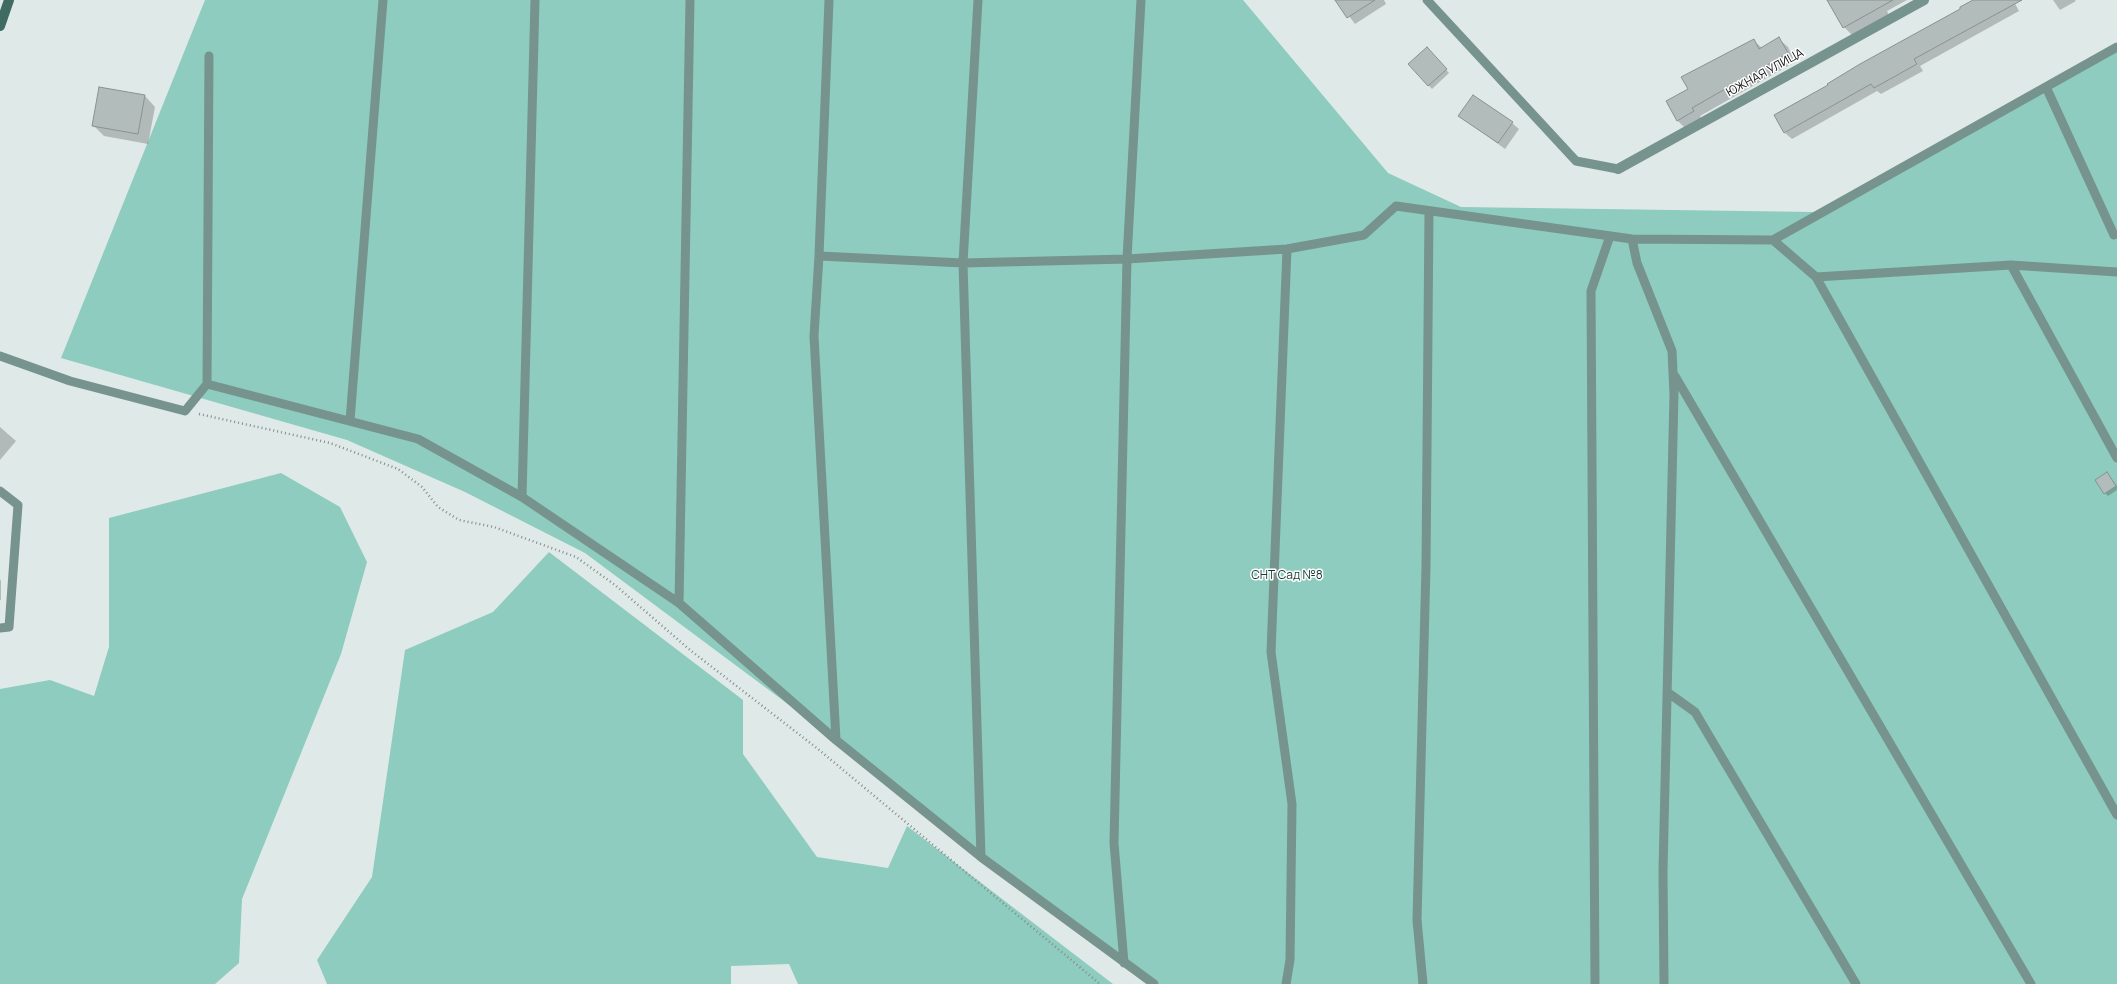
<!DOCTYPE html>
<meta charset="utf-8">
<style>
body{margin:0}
canvas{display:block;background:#dfe9e7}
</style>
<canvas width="2117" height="984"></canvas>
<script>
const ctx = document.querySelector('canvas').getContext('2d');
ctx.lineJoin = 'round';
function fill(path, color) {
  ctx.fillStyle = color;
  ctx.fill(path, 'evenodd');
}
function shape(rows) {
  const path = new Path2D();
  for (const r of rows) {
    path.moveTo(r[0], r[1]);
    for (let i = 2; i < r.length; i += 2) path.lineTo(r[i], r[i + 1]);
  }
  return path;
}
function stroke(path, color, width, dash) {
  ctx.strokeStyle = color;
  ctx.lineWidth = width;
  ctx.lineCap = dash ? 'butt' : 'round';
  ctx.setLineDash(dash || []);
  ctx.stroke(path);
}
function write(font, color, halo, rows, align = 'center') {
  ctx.font = font + ' Manrope,sans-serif';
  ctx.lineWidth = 3;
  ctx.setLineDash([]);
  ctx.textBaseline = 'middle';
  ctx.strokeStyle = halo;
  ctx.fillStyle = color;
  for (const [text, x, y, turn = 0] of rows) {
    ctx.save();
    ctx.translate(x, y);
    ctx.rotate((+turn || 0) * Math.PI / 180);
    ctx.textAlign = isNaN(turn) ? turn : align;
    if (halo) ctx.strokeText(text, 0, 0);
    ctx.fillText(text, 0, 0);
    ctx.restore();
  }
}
fill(shape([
 [205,0,1243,0,1388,173,1461,207,1814,212,2117,44,2117,984,1149,984,836,740,585,553,465,492,347,440,61,358],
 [281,473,340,507,367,562,341,654,242,899,239,963,215,984,0,984,0,689,50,680,94,696,109,647,109,518],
 [549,552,743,700,743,754,817,857,888,868,907,826,1113,984,798,984,789,964,731,966,731,984,327,984,317,960,372,877,405,650,493,612]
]), '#8eccbf');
fill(shape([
 [1337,0,1384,0,1386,4,1355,24],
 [1829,0,1907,0,1887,11,1889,15,1852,35,1844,27],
 [1976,0,2013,0,2019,11,1920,66,1923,71,1881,94,1877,91,1792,139,1785,133],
 [2053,0,2075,0,2076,1,2060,10],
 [1779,39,1788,47,1795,62,1700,116,1702,120,1686,129,1677,120,1689,90,1753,40,1762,48],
 [1430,51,1449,73,1432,89,1409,64],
 [145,96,155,107,148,144,104,136,93,125],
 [1460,116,1512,123,1519,129,1505,149],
 [0,427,16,441,0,460],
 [2107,473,2117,486,2117,490,2108,496,2105,493],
 [0,579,1,581,1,600,0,600]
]), '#0003');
const building = shape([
 [1335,0,1375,0,1347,18,1335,0],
 [1827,0,1893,0,1843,28,1827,0],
 [1973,0,2022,0,1914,59,1917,64,1874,88,1871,84,1784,133,1774,115,1828,85,1827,84,1860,64,1960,9,1960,7,1973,0],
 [1779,37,1788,53,1692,108,1694,111,1677,121,1666,101,1688,89,1681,77,1754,39,1759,49,1779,37],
 [1427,47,1447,69,1428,86,1408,64,1427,47],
 [99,87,145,95,138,134,92,126,99,87],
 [1473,95,1513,122,1498,143,1458,116,1473,95],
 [2107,472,2116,486,2104,494,2095,480,2107,472]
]);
fill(building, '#b2bcba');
stroke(building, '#899290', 1);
stroke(shape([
 [199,414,330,443,398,469,422,487,438,507,459,520,494,527,576,557,615,585,690,650,818,749,1100,984]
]), '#858c8b', 2.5, [1, 3]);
stroke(shape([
 [978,0,963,263,981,857],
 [1427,0,1576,161,1618,169],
 [2046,87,2114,235],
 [1632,239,1773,240,2117,47],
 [1773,240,1816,277,2011,265,2117,272],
 [819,256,829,0],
 [2011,265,2117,458],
 [1816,277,2117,815],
 [0,356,70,381,185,411,207,384,418,439,522,497,679,603,836,740,981,857,1154,984],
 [1675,376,2031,984],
 [207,384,209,56],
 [350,421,383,0],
 [0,491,18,505,9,627,0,628],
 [522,497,535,0],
 [679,603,690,0],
 [1667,692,1695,712,1856,984],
 [836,740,814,336,819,256,963,263,1127,259,1287,249,1364,235,1396,206,1632,239,1637,263,1672,351,1674,394,1663,871,1664,984],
 [1124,963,1114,843,1127,259,1141,0],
 [1286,984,1290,960,1292,804,1271,652,1287,249],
 [1423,984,1417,920,1426,566,1429,211],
 [1595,984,1591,291,1610,236]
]), '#77938d', 9);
stroke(shape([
 [1618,169,1924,0]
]), '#77938d', 10);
stroke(shape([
 [0,26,9,0]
]), '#406b62', 10);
write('12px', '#0d100f', '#fff', [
 ["ЮЖНАЯ УЛИЦА",1765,73,-29]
]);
write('12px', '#163932', '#fff', [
 ["СНТ Сад №8",1287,576]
]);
</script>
